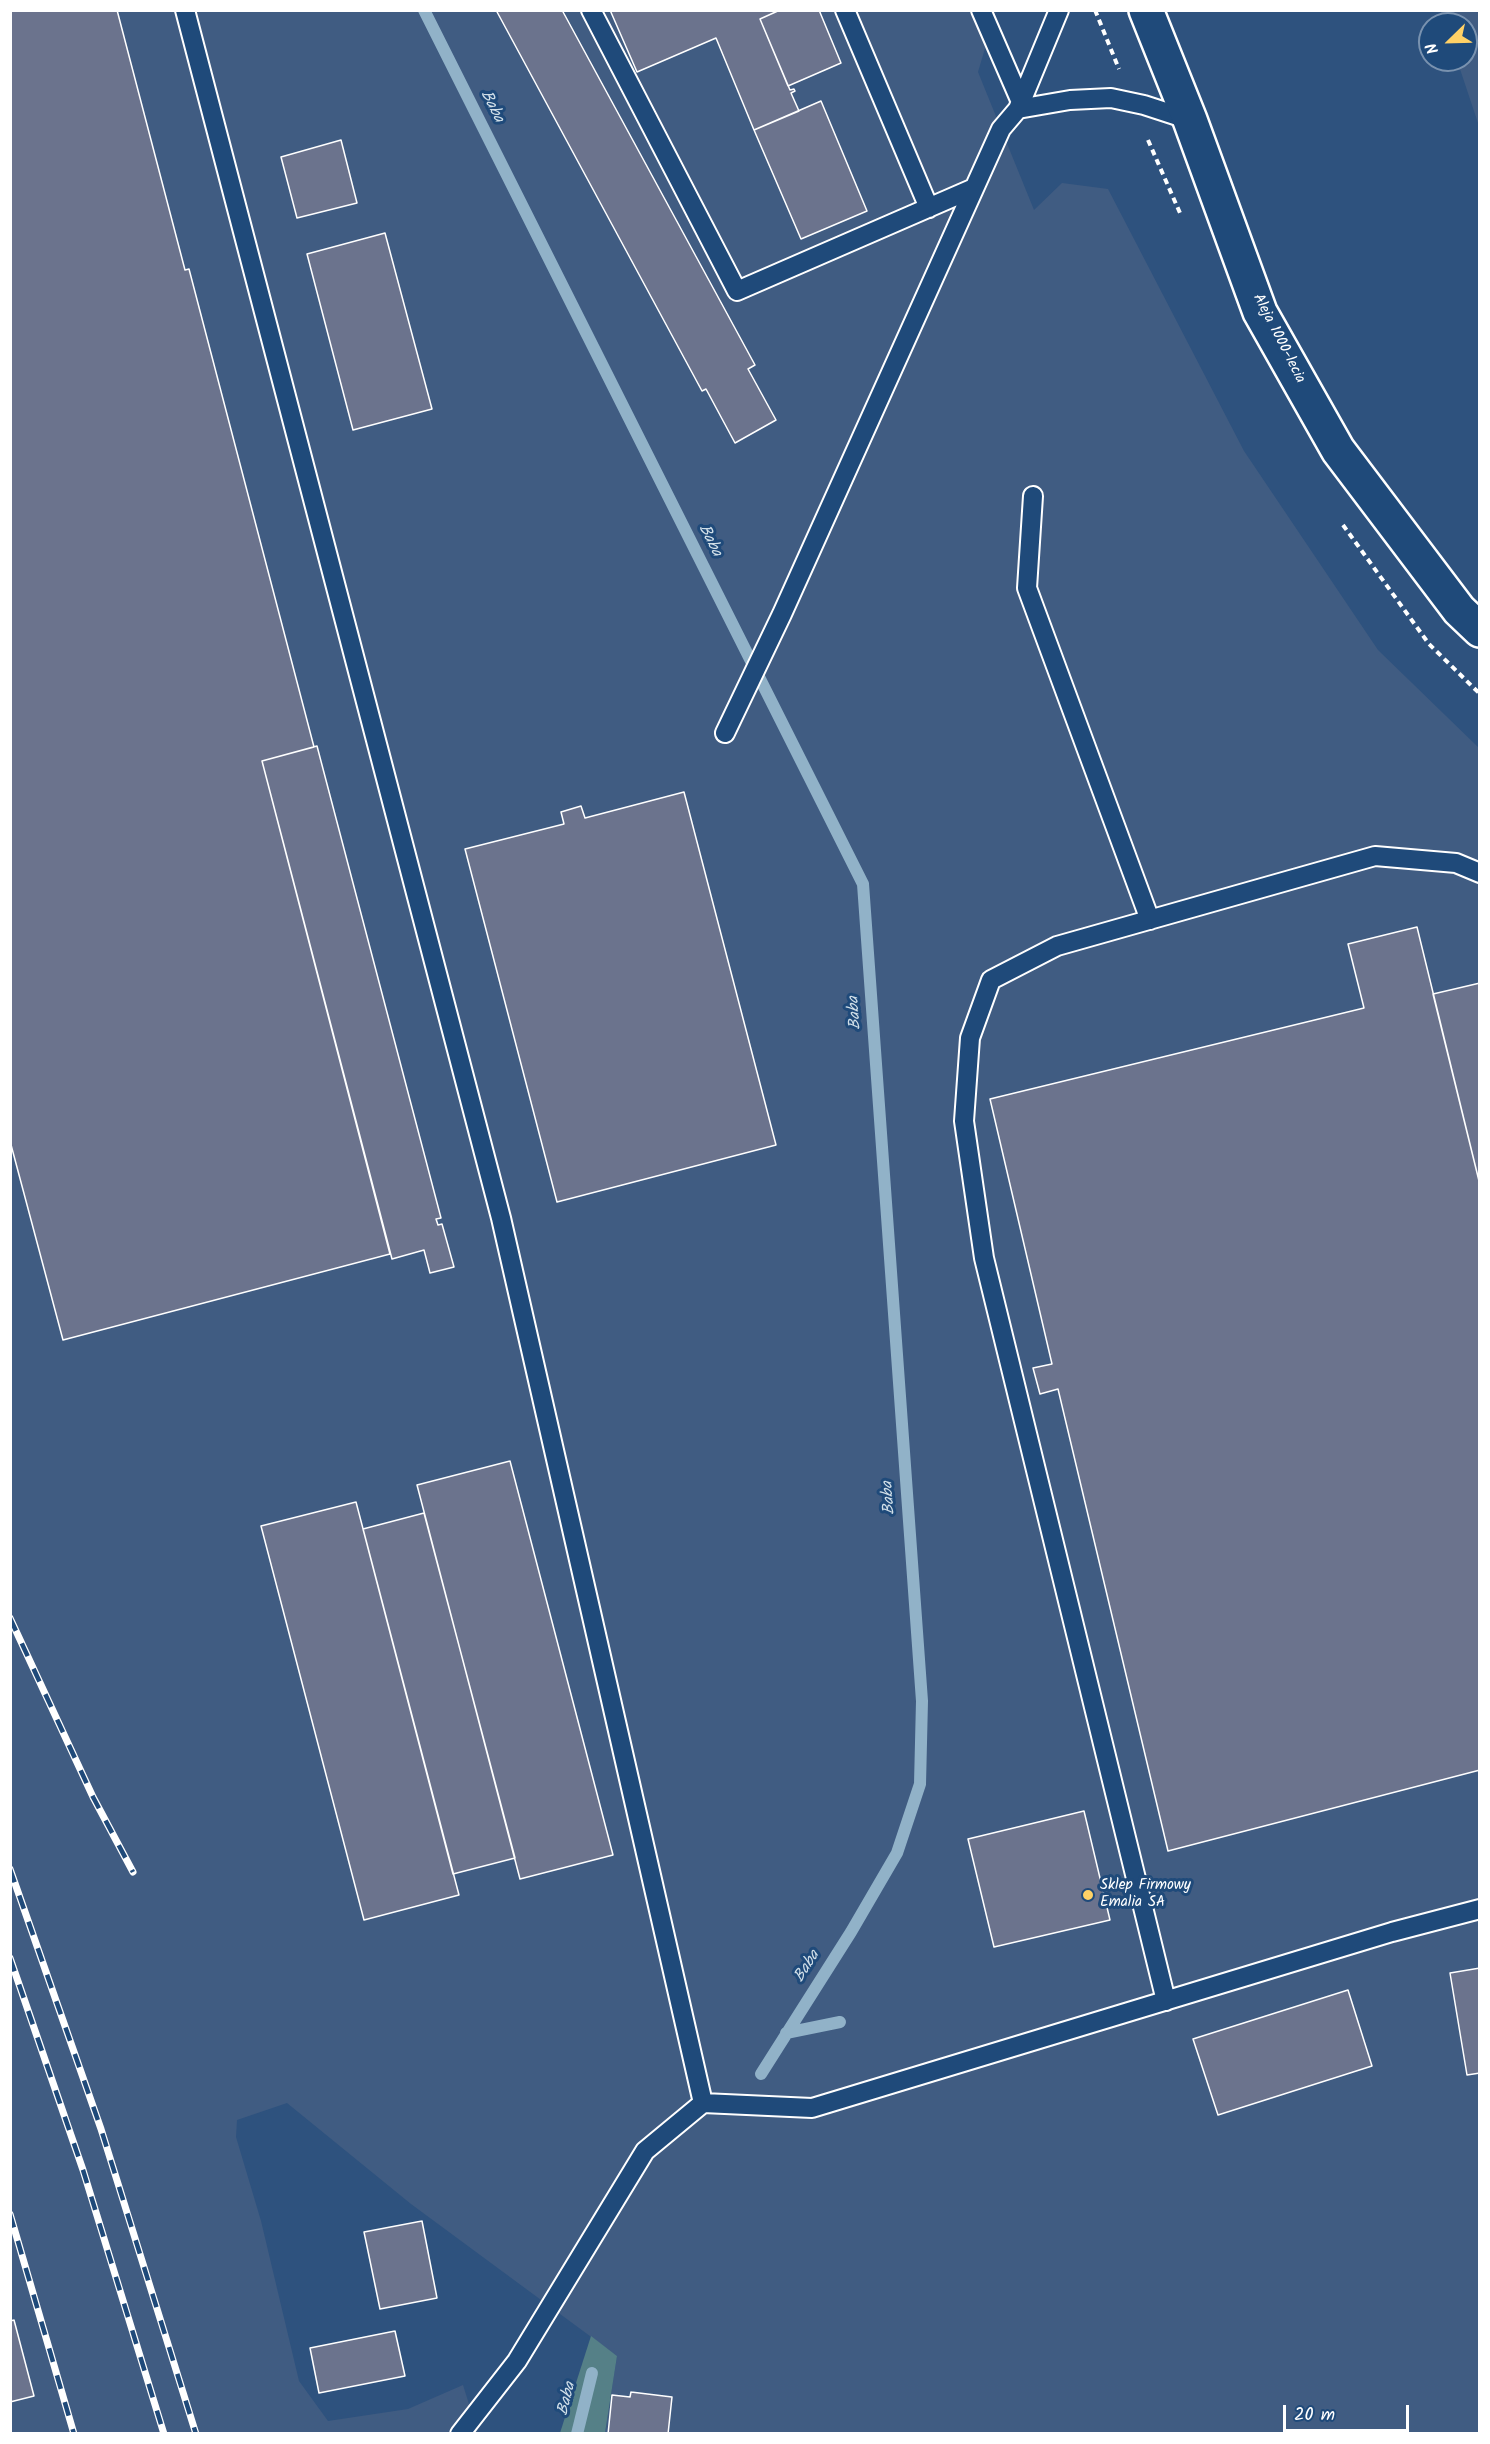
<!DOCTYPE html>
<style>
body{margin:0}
#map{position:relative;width:1490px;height:2444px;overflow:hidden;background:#2e527e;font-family:Kalam,sans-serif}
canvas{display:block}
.frame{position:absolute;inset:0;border:12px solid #fff;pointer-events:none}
.north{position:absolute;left:1418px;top:12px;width:60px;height:60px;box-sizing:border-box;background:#1f4a7a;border:2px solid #7992af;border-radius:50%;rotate:247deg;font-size:16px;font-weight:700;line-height:24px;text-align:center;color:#fff}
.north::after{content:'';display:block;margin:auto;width:21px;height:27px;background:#ffd166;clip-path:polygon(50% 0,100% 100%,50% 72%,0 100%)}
.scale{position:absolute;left:1283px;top:2405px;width:126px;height:27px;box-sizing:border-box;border:3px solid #fff;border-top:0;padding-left:8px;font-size:18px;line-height:21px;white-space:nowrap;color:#fff;-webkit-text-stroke:4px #1f4a7a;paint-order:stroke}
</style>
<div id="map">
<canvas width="1490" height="2444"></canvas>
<div class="frame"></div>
<div class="north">N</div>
<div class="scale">20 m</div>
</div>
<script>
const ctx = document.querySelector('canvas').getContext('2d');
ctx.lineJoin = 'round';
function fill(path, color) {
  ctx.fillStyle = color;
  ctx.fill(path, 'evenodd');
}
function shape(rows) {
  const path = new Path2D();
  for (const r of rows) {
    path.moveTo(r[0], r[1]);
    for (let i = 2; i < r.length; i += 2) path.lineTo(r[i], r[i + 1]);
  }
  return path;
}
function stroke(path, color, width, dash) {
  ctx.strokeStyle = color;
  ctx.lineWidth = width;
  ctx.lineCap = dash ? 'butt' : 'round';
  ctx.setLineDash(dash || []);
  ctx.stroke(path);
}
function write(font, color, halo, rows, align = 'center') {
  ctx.font = font + ' Kalam,sans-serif';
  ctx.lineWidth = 6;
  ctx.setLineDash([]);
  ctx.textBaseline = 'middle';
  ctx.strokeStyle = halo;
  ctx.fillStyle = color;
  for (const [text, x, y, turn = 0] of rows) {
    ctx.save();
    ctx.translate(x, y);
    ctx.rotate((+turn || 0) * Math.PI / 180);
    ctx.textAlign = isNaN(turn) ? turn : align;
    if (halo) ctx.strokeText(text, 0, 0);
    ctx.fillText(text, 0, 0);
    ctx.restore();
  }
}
fill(shape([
 [11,11,996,11,978,72,1034,210,1062,183,1108,189,1244,451,1378,650,1479,748,1479,2433,605,2433,617,2356,411,2204,287,2103,237,2120,236,2137,261,2221,299,2381,328,2421,408,2409,463,2385,478,2433,11,2434],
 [1440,11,1479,11,1479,126,1457,60,1466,60,1466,24,1445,24]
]), '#405c82');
fill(shape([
 [591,2336,617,2356,605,2433,560,2433]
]), '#558087');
stroke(shape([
 [424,10,863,884,922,1701,920,1784,897,1853,851,1932,761,2074],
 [786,2033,840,2022],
 [577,2434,592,2373]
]), '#91b2c8', 12);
const building = shape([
 [10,10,117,10,185,270,189,269,314,747,262,761,390,1254,63,1340,10,1141,10,10],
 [496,10,562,10,755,365,748,369,776,420,735,443,706,389,702,391,496,10],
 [610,10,780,10,760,19,790,90,794,89,795,91,791,93,799,111,754,130,716,38,637,72,610,10],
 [780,10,819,10,841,63,788,86,760,19,780,10],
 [821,101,867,211,801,239,754,130,821,101],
 [341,140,357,203,297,218,281,157,341,140],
 [385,233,432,409,353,430,307,254,385,233],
 [317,746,441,1218,436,1219,438,1225,442,1224,454,1267,430,1273,424,1250,392,1259,262,761,317,746],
 [684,792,776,1145,557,1202,465,849,564,824,561,812,581,806,585,818,684,792],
 [1417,927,1480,1185,1480,1770,1168,1851,1058,1389,1040,1394,1033,1368,1052,1364,990,1099,1364,1008,1348,944,1417,927],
 [1480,983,1480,1185,1433,994,1480,983],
 [510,1461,613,1855,520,1879,417,1485,510,1461],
 [356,1502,459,1895,364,1920,261,1526,356,1502],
 [424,1513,515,1858,453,1874,363,1529,424,1513],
 [1084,1811,1110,1920,994,1947,968,1839,1084,1811],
 [1480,1968,1480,2073,1467,2075,1450,1973,1480,1968],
 [1348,1990,1372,2066,1218,2115,1193,2039,1348,1990],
 [422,2221,437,2298,380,2309,364,2232,422,2221],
 [14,2320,34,2396,10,2402,10,2321,14,2320],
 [395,2331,405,2376,319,2393,310,2348,395,2331],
 [631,2392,672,2397,668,2434,608,2434,612,2395,630,2397,631,2392]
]);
fill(building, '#6b738d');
stroke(building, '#fff', 1.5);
const service = shape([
 [185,10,501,1218,703,2103,812,2108,1392,1932,1480,1909],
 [591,10,737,291,974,188],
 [845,10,929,208],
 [981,10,1021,102],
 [1018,109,1070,100,1111,98,1144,105,1190,120],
 [1033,496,1027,588,1150,920],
 [725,733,782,614,1001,129,1018,109,1059,10],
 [1166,2001,984,1258,964,1121,970,1038,991,980,1057,946,1375,856,1456,863,1480,873],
 [460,2434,517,2361,645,2151,703,2103]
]);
const tertiary = shape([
 [1146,10,1190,120,1260,312,1338,450,1459,610,1480,630]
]);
stroke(service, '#fff', 22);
stroke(tertiary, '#fff', 38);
stroke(shape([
 [1095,10,1119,69],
 [1148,140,1180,213],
 [1343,525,1429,644,1480,694]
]), '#fff', 4, [6, 4.5]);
stroke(service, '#1f4a7a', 18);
stroke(tertiary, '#1f4a7a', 33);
const rail = shape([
 [10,1618,93,1797,133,1872],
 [10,1869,101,2129,196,2434],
 [10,1958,83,2170,164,2434],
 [10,2214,74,2434]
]);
stroke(rail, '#fff', 7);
stroke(rail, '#1f4a7a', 4.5, [14]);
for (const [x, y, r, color] of [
 [1088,1895,6,"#ffd166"]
]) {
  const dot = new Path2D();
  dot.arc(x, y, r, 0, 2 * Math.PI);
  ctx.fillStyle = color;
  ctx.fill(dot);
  stroke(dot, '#1f4a7a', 2);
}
write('15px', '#fff', '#1f4a7a', [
 ["Aleja 1000-lecia",1278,339,63]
]);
write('15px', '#fff', '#1f4a7a', [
 ["Sklep Firmowy",1100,1886],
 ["Emalia SA",1100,1903]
], 'left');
write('italic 16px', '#d1dfe8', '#1f4a7a', [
 ["Baba",491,107,63],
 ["Baba",709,541,63],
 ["Baba",856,1013,-94],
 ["Baba",890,1498,-94],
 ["Baba",808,1967,-58],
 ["Baba",568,2399,-76]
]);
</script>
